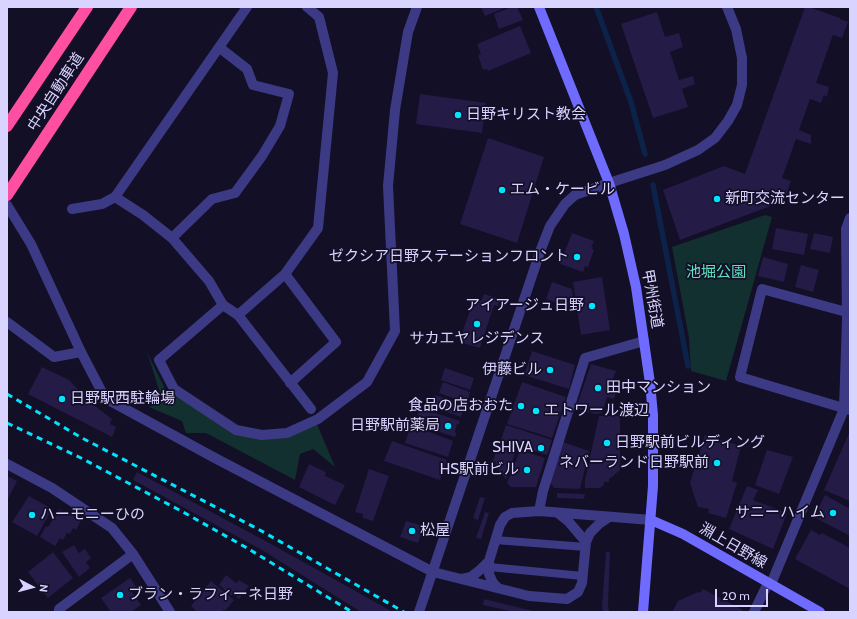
<!DOCTYPE html>
<meta charset="utf-8">
<style>
body{margin:0}
#map{position:relative;width:857px;height:619px;overflow:hidden;background:#130f26;font-family:Cabin,sans-serif}
canvas{display:block}
.frame{position:absolute;inset:0;border:8px solid #d9d4ff;pointer-events:none}
.north{position:absolute;left:12px;top:567px;width:40px;height:40px;-webkit-text-stroke:3px #130f26;paint-order:stroke;rotate:96deg;font-size:11px;font-weight:700;line-height:16px;text-align:center;color:#d9d4ff}
.north::after{content:'';display:block;margin:auto;width:14px;height:18px;background:#d9d4ff;clip-path:polygon(50% 0,100% 100%,50% 72%,0 100%)}
.scale{position:absolute;left:715px;top:589px;width:53px;height:18px;box-sizing:border-box;border:2px solid #d9d4ff;border-top:0;padding-left:5px;font-size:12px;line-height:14px;white-space:nowrap;color:#d9d4ff;-webkit-text-stroke:3px #130f26;paint-order:stroke}
</style>
<div id="map">
<canvas width="857" height="619"></canvas>
<div class="frame"></div>
<div class="north">N</div>
<div class="scale">20 m</div>
</div>
<script>
const ctx = document.querySelector('canvas').getContext('2d');
ctx.lineJoin = 'round';
function fill(path, color) {
  ctx.fillStyle = color;
  ctx.fill(path, 'evenodd');
}
function shape(rows) {
  const path = new Path2D();
  for (const r of rows) {
    path.moveTo(r[0], r[1]);
    for (let i = 2; i < r.length; i += 2) path.lineTo(r[i], r[i + 1]);
  }
  return path;
}
function stroke(path, color, width, dash) {
  ctx.strokeStyle = color;
  ctx.lineWidth = width;
  ctx.lineCap = dash ? 'butt' : 'round';
  ctx.setLineDash(dash || []);
  ctx.stroke(path);
}
function write(font, color, halo, rows, align = 'center') {
  ctx.font = font + ' Cabin,"Noto Sans JP",sans-serif';
  ctx.lineWidth = 3.5;
  ctx.setLineDash([]);
  ctx.textBaseline = 'middle';
  ctx.strokeStyle = halo;
  ctx.fillStyle = color;
  for (const [text, x, y, turn = 0] of rows) {
    ctx.save();
    ctx.translate(x, y);
    ctx.rotate((+turn || 0) * Math.PI / 180);
    ctx.textAlign = isNaN(turn) ? turn : align;
    if (halo) ctx.strokeText(text, 0, 0);
    ctx.fillText(text, 0, 0);
    ctx.restore();
  }
}
fill(shape([
 [765,215,772,217,726,381,691,371,689,338,672,247],
 [147,352,167,393,177,397,232,431,257,437,317,424,335,467,313,449,300,454,295,480,206,433,186,433,182,421,149,407,162,399]
]), '#12302f');
stroke(shape([
 [596,7,631,102,645,154],
 [653,185,688,366]
]), '#0c2248', 5.5);
fill(shape([
 [481,7,507,7,485,16],
 [511,7,517,7,523,20,499,29,494,14],
 [805,7,809,7,840,18,840,19,848,22,842,38,833,35,816,83,829,87,827,97,824,95,821,103,810,99,799,130,811,135,811,144,796,139,782,178,791,181,784,201,680,240,663,190,724,166,745,174],
 [657,12,665,37,679,33,683,47,670,52,679,80,693,76,695,84,682,89,688,107,653,118,621,24],
 [520,26,531,53,488,71,487,69,483,70,478,55,481,54,477,44],
 [420,94,486,103,482,133,416,124],
 [488,138,544,157,517,243,460,224],
 [776,228,808,234,804,255,772,249],
 [572,233,594,241,591,247,593,247,592,249,594,250,588,267,585,266,583,272,560,264],
 [814,233,833,237,830,253,810,249],
 [763,257,788,264,784,282,758,276],
 [801,265,819,270,813,292,795,287],
 [602,277,610,330,581,335,573,282],
 [552,282,572,289,575,309,546,299],
 [484,294,500,299,498,306,494,305,480,348,459,342,474,299,481,301],
 [532,351,575,365,569,389,524,375],
 [591,364,616,371,610,387,617,389,614,399,607,397,602,413,595,414,576,408],
 [42,367,69,380,91,403,112,419,110,424,116,427,112,437,28,394],
 [445,368,474,378,470,390,441,380],
 [443,382,470,392,467,403,439,393],
 [522,382,566,397,552,438,507,424],
 [435,395,465,405,461,417,426,405],
 [420,408,460,421,459,424,457,424,455,431,456,435,455,437,415,424],
 [599,416,620,416,620,470,611,478,609,478,609,482,604,482,604,485,600,488,585,488,585,480],
 [411,425,453,441,448,457,405,443],
 [506,425,552,440,547,455,501,440],
 [850,431,850,501,824,490],
 [705,435,741,446,732,481,737,483,726,518,708,513,709,509,698,507,690,483],
 [392,441,447,460,440,480,384,461],
 [499,442,517,448,506,479,495,465,496,462,493,461],
 [563,442,589,451,580,489,554,488,550,482],
 [520,450,545,458,536,487,511,487,507,483],
 [767,450,793,457,779,494,755,485],
 [309,464,326,472,325,476,345,485,335,505,299,487],
 [369,469,389,476,373,521,363,518,363,514,355,512],
 [137,472,271,544,393,612,361,612,262,550,133,480],
 [7,476,17,481,7,501],
 [747,486,758,490,753,500,787,513,773,549,729,529],
 [557,493,585,494,584,499,557,498],
 [825,495,850,509,850,536,814,517],
 [29,496,52,509,37,536,12,522],
 [480,497,485,498,478,520,473,518],
 [59,509,69,514,70,512,82,519,76,530,73,528,70,534,67,533,63,540,60,538,55,546,40,537,46,526,48,527],
 [485,512,489,513,481,539,476,538],
 [406,521,424,526,418,543,400,537],
 [811,530,820,535,822,533,850,548,850,589,795,559],
 [74,545,79,553,85,549,91,558,86,562,90,568,79,577,62,552],
 [53,552,73,578,48,598,28,572],
 [606,552,610,552,608,605,609,612,603,612,602,607],
 [226,575,236,583,239,580,249,586,239,599,233,594,232,596,219,585],
 [130,578,136,587,131,591,141,605,131,612,111,612,101,598],
 [211,581,234,600,225,611,224,609,222,612,195,612,196,611,191,606],
 [703,589,743,610,742,612,672,612,678,601,698,592,700,593],
 [484,599,533,611,533,612,514,612,483,605]
]), '#241b47');
stroke(shape([
 [495,540,586,547],
 [489,567,583,576]
]), '#3d3a85', 8);
stroke(shape([
 [609,183,665,165,698,150,715,138,728,121,737,105,742,85,742,58,736,29,727,7],
 [115,197,247,7],
 [72,209,102,204,115,197,143,215,172,238,209,281,223,305,238,315,311,409],
 [172,238,212,199,235,193,262,156,280,126,289,94,253,85,247,69,220,48],
 [285,274,336,342,290,383],
 [223,305,159,360,174,389,236,430,262,435,287,433,318,419,367,382,395,331,388,186,395,110,408,32,417,7],
 [850,313,762,289,740,377,850,410],
 [238,315,285,274,318,228,333,73,319,17,307,7],
 [7,322,54,357,81,352],
 [7,464,52,488,112,528,133,554,170,612],
 [539,511,543,491,585,358,644,341],
 [771,584,844,409,847,320,846,229,850,218],
 [59,612,59,609,133,554],
 [754,612,768,583]
]), '#3d3a85', 10);
stroke(shape([
 [7,205,31,244,81,352,105,398,213,457,433,572,529,596,567,599,578,592,582,583,586,542,590,533,600,523,609,517],
 [558,513,568,521,586,542],
 [462,579,471,577,480,570,489,561],
 [498,588,493,583,489,574,489,561,500,525,505,517,512,513,539,511,651,520],
 [419,612,541,249,550,226,565,204,575,195,609,183]
]), '#3d3a85', 10);
stroke(shape([
 [539,7,609,183,624,234,636,287,650,383,653,415,653,486,643,612],
 [651,520,683,534,820,612]
]), '#6f6bff', 10);
stroke(shape([
 [7,126,87,7],
 [7,195,131,7]
]), '#ff4fa3', 12);
stroke(shape([
 [7,394,82,438,258,529,404,612],
 [7,423,81,458,183,512,247,548,352,612]
]), '#00e5ff', 3, [6, 5]);
for (const [x, y, r, color] of [
 [458,115,4,"#00e5ff"],
 [502,190,4,"#00e5ff"],
 [717,199,4,"#00e5ff"],
 [577,257,4,"#00e5ff"],
 [592,306,4,"#00e5ff"],
 [477,324,4,"#00e5ff"],
 [550,370,4,"#00e5ff"],
 [598,388,4,"#00e5ff"],
 [62,399,4,"#00e5ff"],
 [521,406,4,"#00e5ff"],
 [536,411,4,"#00e5ff"],
 [448,426,4,"#00e5ff"],
 [607,443,4,"#00e5ff"],
 [541,448,4,"#00e5ff"],
 [717,463,4,"#00e5ff"],
 [527,470,4,"#00e5ff"],
 [833,513,4,"#00e5ff"],
 [32,515,4,"#00e5ff"],
 [412,531,4,"#00e5ff"],
 [120,595,4,"#00e5ff"]
]) {
  const dot = new Path2D();
  dot.arc(x, y, r, 0, 2 * Math.PI);
  ctx.fillStyle = color;
  ctx.fill(dot);
  stroke(dot, '#130f26', 1.5);
}
write('15px', '#d9d4ff', '#130f26', [
 ["中央自動車道",56,92,-57],
 ["甲州街道",652,299,80],
 ["淵上日野線",733,546,30]
]);
write('15px', '#d9d4ff', '#130f26', [
 ["日野キリスト教会",466,115],
 ["エム・ケービル",510,190],
 ["新町交流センター",725,199],
 ["ゼクシア日野ステーションフロント",569,257,"right"],
 ["アイアージュ日野",584,306,"right"],
 ["サカエヤレジデンス",477,339,"center"],
 ["伊藤ビル",542,370,"right"],
 ["田中マンション",606,388],
 ["日野駅西駐輪場",70,399],
 ["食品の店おおた",513,406,"right"],
 ["エトワール渡辺",544,411],
 ["日野駅前薬局",440,426,"right"],
 ["日野駅前ビルディング",615,443],
 ["SHIVA",533,448,"right"],
 ["ネバーランド日野駅前",709,463,"right"],
 ["HS駅前ビル",519,470,"right"],
 ["サニーハイム",825,513,"right"],
 ["ハーモニーひの",40,515],
 ["松屋",420,531],
 ["ブラン・ラフィーネ日野",128,595]
], 'left');
write('15px', '#5fe0c0', '#130f26', [
 ["池堀公園",716,273]
]);
</script>
